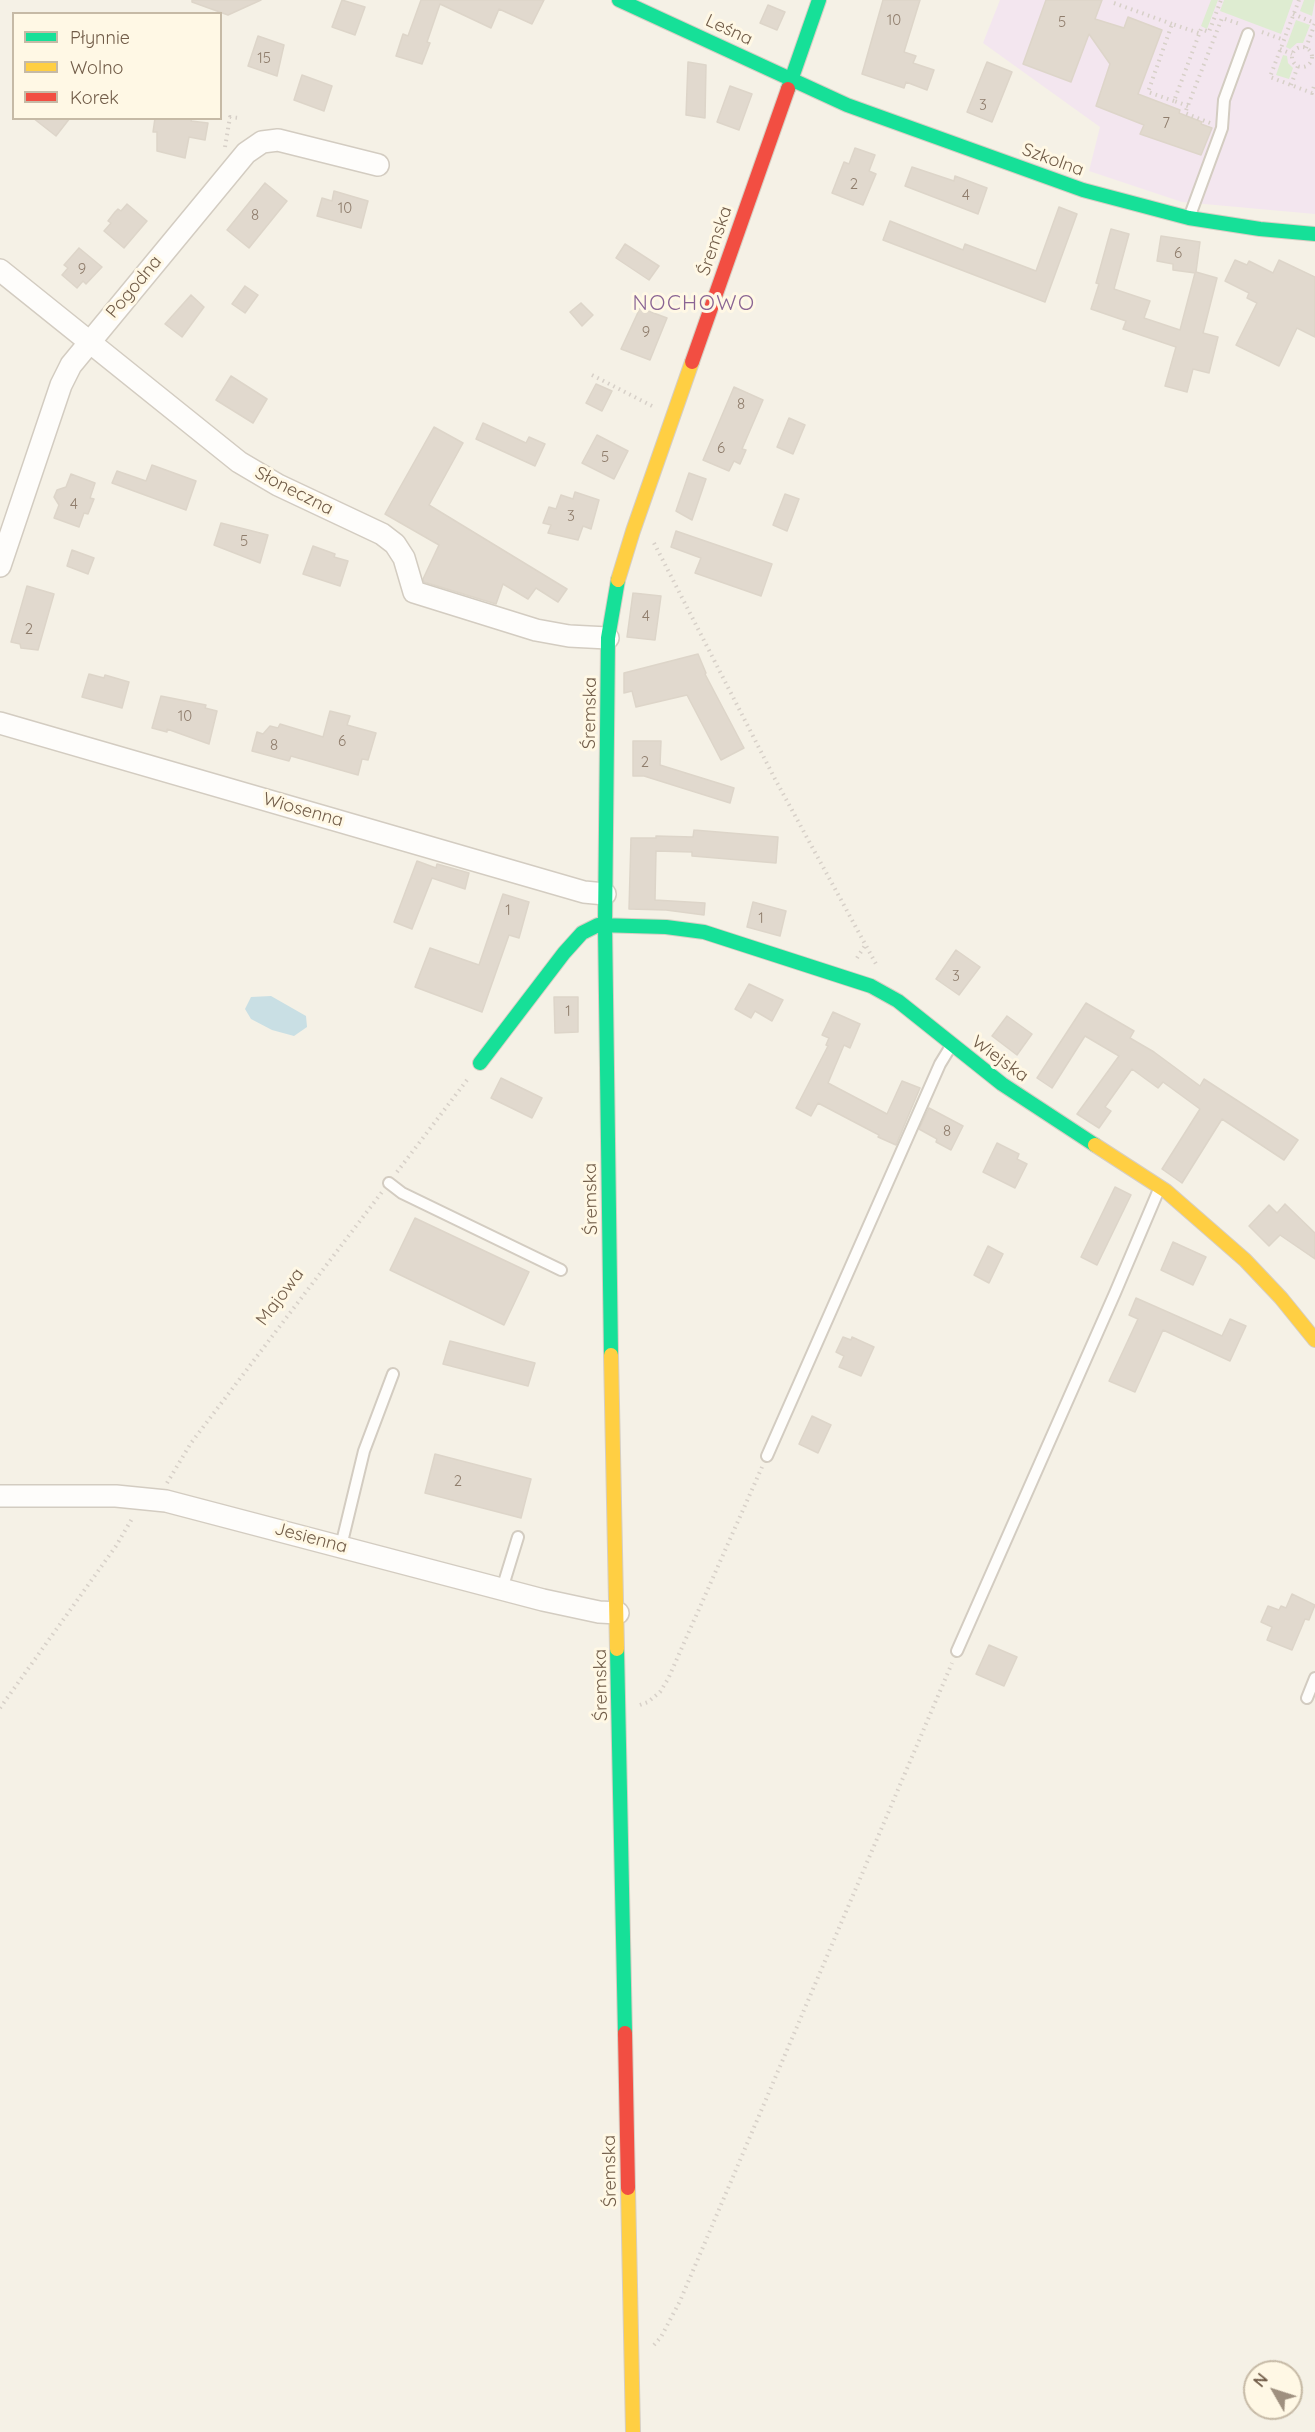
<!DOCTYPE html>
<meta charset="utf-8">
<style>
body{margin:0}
#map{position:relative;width:1315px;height:2432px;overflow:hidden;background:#f5f1e6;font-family:Quicksand,sans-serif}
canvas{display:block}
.legend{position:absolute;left:12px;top:12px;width:210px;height:108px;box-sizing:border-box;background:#fff8e5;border:2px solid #c6baa6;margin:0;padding:8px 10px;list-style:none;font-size:18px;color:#715c48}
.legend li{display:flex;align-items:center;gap:12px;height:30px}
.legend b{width:30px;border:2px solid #c6baa6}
.north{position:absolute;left:1243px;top:2360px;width:60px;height:60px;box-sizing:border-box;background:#fff8e5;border:2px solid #c6baa6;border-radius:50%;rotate:309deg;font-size:16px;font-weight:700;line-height:24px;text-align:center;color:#715c48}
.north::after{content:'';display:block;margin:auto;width:21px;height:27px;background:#9f907f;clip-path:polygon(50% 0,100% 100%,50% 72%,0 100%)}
</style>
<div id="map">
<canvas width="1315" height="2432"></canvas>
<ul class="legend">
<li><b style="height:8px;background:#16e098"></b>Płynnie</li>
<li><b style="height:8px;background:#ffcf43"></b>Wolno</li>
<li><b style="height:8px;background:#f24e42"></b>Korek</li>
</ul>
<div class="north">N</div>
</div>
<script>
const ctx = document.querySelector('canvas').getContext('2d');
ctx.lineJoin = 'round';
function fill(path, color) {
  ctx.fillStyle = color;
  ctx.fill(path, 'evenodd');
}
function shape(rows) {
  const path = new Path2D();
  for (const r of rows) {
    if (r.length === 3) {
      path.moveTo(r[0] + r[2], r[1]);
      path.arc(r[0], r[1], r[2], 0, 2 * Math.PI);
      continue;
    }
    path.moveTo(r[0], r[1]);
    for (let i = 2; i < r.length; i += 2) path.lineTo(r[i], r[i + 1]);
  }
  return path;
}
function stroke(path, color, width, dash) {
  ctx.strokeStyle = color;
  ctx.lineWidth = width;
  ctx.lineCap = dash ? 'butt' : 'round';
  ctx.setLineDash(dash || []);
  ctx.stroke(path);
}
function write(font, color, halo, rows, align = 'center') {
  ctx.font = font + ' Quicksand,sans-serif';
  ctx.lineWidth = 6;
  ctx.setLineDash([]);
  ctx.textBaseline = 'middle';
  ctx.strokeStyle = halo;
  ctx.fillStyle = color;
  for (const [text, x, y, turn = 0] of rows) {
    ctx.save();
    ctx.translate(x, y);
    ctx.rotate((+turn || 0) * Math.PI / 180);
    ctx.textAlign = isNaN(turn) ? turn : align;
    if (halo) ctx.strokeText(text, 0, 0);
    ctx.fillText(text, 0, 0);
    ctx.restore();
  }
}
fill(shape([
 [1000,0,1315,0,1315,214,1182,202,1089,171,1100,127,983,43]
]), '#f3e6ef');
fill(shape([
 [1211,0,1218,0,1207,29,1201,26],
 [1224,0,1293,0,1281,34,1220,11],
 [1304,0,1315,0,1312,16,1300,11],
 [1296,20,1310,25,1303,43,1297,43,1290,49,1286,47],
 [1283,55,1287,56,1288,63,1293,68,1289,79,1276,75]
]), '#deecd1');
fill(shape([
 [271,996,306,1016,307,1027,294,1036,272,1030,251,1019,245,1009,251,997]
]), '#c9dfe4');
const building = shape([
 [192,0,261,0,228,15,192,2,192,0],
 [342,0,365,7,355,35,332,27,342,0],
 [421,0,544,0,532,24,499,9,491,28,440,4,427,42,430,43,422,64,396,56,403,34,408,36,421,0],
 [883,0,920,0,904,52,916,56,913,63,934,70,927,90,906,82,904,88,862,74,883,0],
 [1046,0,1102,0,1095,19,1124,28,1128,17,1162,30,1138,94,1180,110,1179,113,1202,122,1201,124,1212,128,1201,155,1140,134,1144,125,1096,106,1110,64,1089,34,1071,82,1023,64,1046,0],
 [768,5,785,12,777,30,760,23,768,5],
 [258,36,284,45,277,76,248,66,258,36],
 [688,62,706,65,705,118,686,115,688,62],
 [987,62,1012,72,992,122,967,112,987,62],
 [302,75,332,86,324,111,294,100,302,75],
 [730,86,752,94,739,130,717,122,730,86],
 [33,118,70,118,56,136,33,118],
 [155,118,192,118,191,121,208,123,205,140,189,137,185,158,157,151,157,132,153,132,155,118],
 [855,148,875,155,869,171,876,174,863,205,832,193,844,162,849,164,855,148],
 [912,167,954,181,955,176,987,188,978,214,905,186,912,167],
 [265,183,287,201,249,248,227,230,265,183],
 [334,191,368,201,361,228,317,216,322,198,332,201,334,191],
 [127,204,147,221,124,248,104,231,111,223,108,221,115,212,118,209,121,211,127,204],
 [1059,207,1077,214,1045,302,883,240,890,221,963,250,965,244,1036,271,1059,207],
 [1111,229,1129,234,1114,289,1150,301,1144,318,1180,330,1195,273,1173,270,1173,264,1157,261,1161,236,1200,242,1196,272,1217,278,1203,333,1218,337,1209,373,1193,369,1187,392,1165,386,1176,347,1123,329,1126,321,1091,309,1099,284,1096,283,1111,229],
 [625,244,659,266,649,280,616,258,625,244],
 [79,248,102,267,86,284,83,281,77,288,62,275,68,268,64,265,79,248],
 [1235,260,1247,265,1249,261,1273,273,1279,260,1315,277,1315,337,1297,328,1279,366,1236,345,1257,303,1247,298,1249,293,1225,281,1235,260],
 [245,286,258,295,245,313,232,304,245,286],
 [191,295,204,307,182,337,165,324,191,295],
 [581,303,593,315,582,326,570,312,581,303],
 [640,308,667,318,650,360,621,349,640,308],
 [231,376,267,399,253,423,216,400,231,376],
 [596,384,612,391,602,411,586,403,596,384],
 [734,387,763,400,742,449,746,450,740,464,734,461,729,471,703,460,734,387],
 [789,418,805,425,793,454,777,447,789,418],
 [483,423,526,443,529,437,545,444,535,466,476,439,483,423],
 [434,427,463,443,429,505,567,589,558,602,536,588,528,599,503,584,496,604,424,582,423,579,439,545,385,514,434,427],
 [597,435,628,451,614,479,582,463,597,435],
 [152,465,196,481,186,510,112,483,117,471,146,481,152,465],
 [689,473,706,479,692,520,676,511,689,473],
 [71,474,95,483,90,498,94,499,88,514,84,513,79,527,54,518,59,505,54,497,57,490,66,487,71,474],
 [575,492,599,500,591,529,583,526,578,540,548,533,551,525,543,523,549,507,556,509,561,495,573,499,575,492],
 [785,494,799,499,787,531,773,525,785,494],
 [221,523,268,535,260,563,214,545,221,523],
 [676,531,772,564,761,596,695,573,701,558,671,547,676,531],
 [313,546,335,554,334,557,348,561,340,586,303,574,313,546],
 [72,550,94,558,88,574,67,566,72,550],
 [27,586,54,594,38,650,21,648,20,644,11,642,27,586],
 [633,593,661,596,655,640,627,637,633,593],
 [698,654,706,673,705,674,744,748,721,760,687,695,636,707,632,691,624,693,624,673,698,654],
 [89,674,104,678,105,675,129,682,122,708,82,697,89,674],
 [161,696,206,705,205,708,217,711,209,744,167,729,167,732,152,728,161,696],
 [330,711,350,716,347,725,376,733,368,760,362,759,358,775,291,756,289,761,252,751,257,732,263,734,270,726,278,728,280,724,323,737,330,711],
 [633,741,661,741,660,765,734,788,730,803,644,776,633,776,633,741],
 [694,830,778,837,776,863,692,856,692,852,656,851,655,900,705,903,704,915,666,910,629,909,631,838,656,838,656,836,693,837,694,830],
 [417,861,436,868,437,864,469,873,465,889,432,878,412,929,394,922,417,861],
 [503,894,529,902,519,938,509,935,482,1012,415,987,430,948,479,965,503,894],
 [753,902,786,911,780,936,747,927,753,902],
 [956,950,980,967,959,995,936,979,956,950],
 [749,984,783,1000,772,1021,755,1011,751,1018,735,1009,749,984],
 [554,997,578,997,578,1032,555,1033,554,997],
 [1086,1003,1134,1031,1130,1038,1154,1052,1200,1086,1204,1079,1298,1140,1284,1160,1222,1119,1182,1183,1162,1169,1200,1109,1163,1082,1158,1088,1132,1069,1105,1107,1111,1111,1099,1128,1077,1114,1119,1056,1085,1036,1052,1088,1037,1078,1086,1003],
 [833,1012,860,1024,850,1048,844,1045,828,1083,887,1114,902,1081,920,1088,896,1145,878,1137,879,1135,818,1103,811,1116,796,1108,828,1046,826,1045,829,1038,822,1035,833,1012],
 [1007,1016,1032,1034,1017,1055,992,1036,1007,1016],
 [501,1078,542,1098,532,1118,491,1098,501,1078],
 [929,1108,963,1126,951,1150,936,1142,937,1139,919,1129,929,1108],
 [997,1143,1019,1154,1017,1159,1027,1164,1015,1188,983,1172,997,1143],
 [1115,1187,1131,1195,1097,1265,1081,1257,1115,1187],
 [1285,1204,1315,1233,1315,1259,1280,1235,1269,1246,1249,1226,1269,1205,1277,1213,1285,1204],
 [415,1218,529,1272,504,1325,390,1270,415,1218],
 [1173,1242,1206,1257,1193,1285,1161,1270,1173,1242],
 [988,1246,1003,1254,989,1283,974,1275,988,1246],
 [1136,1298,1222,1336,1230,1319,1246,1326,1230,1361,1163,1330,1135,1392,1109,1381,1138,1319,1129,1315,1136,1298],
 [843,1337,851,1340,852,1337,874,1347,861,1376,839,1367,844,1356,836,1352,843,1337],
 [450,1341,535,1363,528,1386,443,1364,450,1341],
 [812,1416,831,1425,818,1453,799,1444,812,1416],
 [435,1454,531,1479,521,1518,425,1493,435,1454],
 [1292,1594,1315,1605,1309,1620,1305,1619,1292,1650,1267,1640,1272,1627,1261,1622,1268,1606,1279,1610,1281,1606,1286,1608,1292,1594],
 [989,1645,1017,1657,1004,1686,976,1674,989,1645]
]);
fill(building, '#e1d9ce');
stroke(building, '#ddd5c9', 1.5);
const lane = shape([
 [1189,218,1222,128,1224,100,1248,34],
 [389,1183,402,1193,561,1270],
 [767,1456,940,1064,951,1046],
 [341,1546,364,1451,393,1374],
 [502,1589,518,1537],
 [957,1651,1115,1293,1160,1187],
 [1307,1698,1315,1678]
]);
const street = shape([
 [0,270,239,462,278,485,382,534,395,544,404,558,414,592,536,630,569,636,608,638],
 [0,566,61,385,71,365,246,153,262,142,278,140,378,165],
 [0,723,584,892,605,894],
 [0,1496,116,1496,166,1501,543,1600,599,1612,618,1613]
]);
const fast = shape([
 [619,0,847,105,1083,190,1189,218,1260,229,1315,234],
 [788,89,819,0],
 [480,1063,564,953,582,933,598,925,666,927,704,932,871,986,898,1001,1002,1084,1095,1145],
 [611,1355,605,925,608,638,618,580],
 [617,1649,625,2033]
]);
const slow = shape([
 [618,580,633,531,692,362],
 [1095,1145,1166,1191,1245,1260,1281,1298,1315,1340],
 [611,1355,617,1649],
 [628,2188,633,2432]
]);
const jam = shape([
 [692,362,788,89],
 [625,2033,628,2188]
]);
stroke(lane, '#d3ccc1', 14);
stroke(street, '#d3ccc1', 24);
stroke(fast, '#d6cec3', 16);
stroke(slow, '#d6cec3', 16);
stroke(jam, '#d6cec3', 16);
stroke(shape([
 [1299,0,1270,77,1312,93,1315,83],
 [1114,3,1172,24],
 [1293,14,1315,23],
 [1262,32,1284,40],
 [1302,57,10],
 [1306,48,1315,23],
 [1280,49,1292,54],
 [1291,85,1298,66],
 [1174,101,1148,92,1172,24,1199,33],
 [1188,106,1174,101,1201,29,1209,32,1221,0],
 [1210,123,1185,113,1222,18,1240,24],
 [225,147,230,117,239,118],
 [592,375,654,407],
 [654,543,775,779,876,964],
 [857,958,866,944],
 [397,1172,467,1080],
 [167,1483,191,1443,382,1192],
 [640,1705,648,1702,660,1692,668,1679,762,1467],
 [0,1708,116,1546,133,1517],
 [654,2345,661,2337,680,2301,952,1663]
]), '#d7d0c8', 4, [1.5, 4.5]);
stroke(lane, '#fefdfb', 10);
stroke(street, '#fefdfb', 21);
stroke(fast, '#16e098', 14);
stroke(slow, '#ffcf43', 14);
stroke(jam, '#f24e42', 14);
write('15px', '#8f7d6c', null, [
 ["10",894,20],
 ["5",1062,22],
 ["15",264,58],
 ["3",983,105],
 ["7",1166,123],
 ["2",854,184],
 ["4",966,195],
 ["10",345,208],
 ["8",255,215],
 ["6",1178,253],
 ["9",82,269],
 ["9",646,332],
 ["8",741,404],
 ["6",721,448],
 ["5",605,457],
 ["4",74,504],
 ["3",571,516],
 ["5",244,541],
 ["4",646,616],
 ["2",29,629],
 ["10",185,716],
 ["6",342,741],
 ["8",274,745],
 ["2",645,762],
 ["1",508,910],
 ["1",761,918],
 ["3",956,976],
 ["1",568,1011],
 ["8",947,1131],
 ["2",458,1481]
]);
write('18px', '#715c48', '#fff8e5', [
 ["Leśna",729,30,25],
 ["Szkolna",1053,160,20],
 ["Śremska",715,241,-71],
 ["Pogodna",134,287,-50],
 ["Słoneczna",294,491,27],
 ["Śremska",590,713,-89],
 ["Wiosenna",303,810,16],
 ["Wiejska",1000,1059,36],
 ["Śremska",591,1199,-91],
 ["Majowa",280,1297,-53],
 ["Jesienna",311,1538,15],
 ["Śremska",601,1685,-91],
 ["Śremska",610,2171,-91]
]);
ctx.letterSpacing = '1.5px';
write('21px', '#8a6494', '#fff8e5', [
 ["NOCHOWO",694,304]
]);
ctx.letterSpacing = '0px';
</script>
